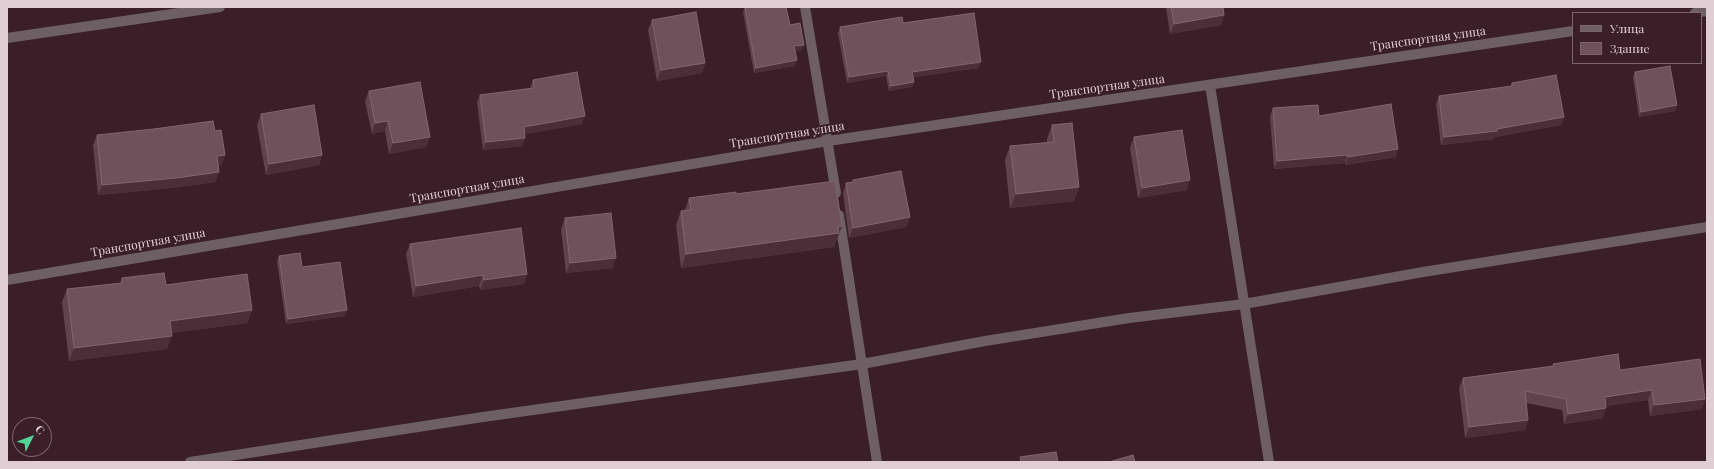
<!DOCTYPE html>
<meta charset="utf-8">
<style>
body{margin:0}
#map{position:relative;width:1714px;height:469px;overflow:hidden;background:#3a1f28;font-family:"Playfair Display",serif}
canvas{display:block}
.frame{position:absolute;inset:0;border:8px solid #e1ced4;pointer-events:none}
.legend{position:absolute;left:1572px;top:12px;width:130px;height:52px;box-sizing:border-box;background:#3a1f28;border:1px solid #7d656d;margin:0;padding:5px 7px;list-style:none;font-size:12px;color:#e1ced4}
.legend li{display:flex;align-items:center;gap:8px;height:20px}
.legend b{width:20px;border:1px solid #7d656d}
.north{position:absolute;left:12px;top:417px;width:40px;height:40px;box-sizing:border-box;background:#3a1f28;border:1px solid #7d656d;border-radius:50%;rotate:48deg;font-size:11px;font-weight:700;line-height:16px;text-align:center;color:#e1ced4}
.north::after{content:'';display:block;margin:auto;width:14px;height:18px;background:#54d396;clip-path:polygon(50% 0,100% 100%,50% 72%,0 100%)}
</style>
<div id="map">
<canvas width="1714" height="469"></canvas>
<div class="frame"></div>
<ul class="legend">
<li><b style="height:5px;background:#6d5f63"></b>Улица</li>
<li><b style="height:11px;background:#6e525b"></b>Здание</li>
</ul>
<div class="north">С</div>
</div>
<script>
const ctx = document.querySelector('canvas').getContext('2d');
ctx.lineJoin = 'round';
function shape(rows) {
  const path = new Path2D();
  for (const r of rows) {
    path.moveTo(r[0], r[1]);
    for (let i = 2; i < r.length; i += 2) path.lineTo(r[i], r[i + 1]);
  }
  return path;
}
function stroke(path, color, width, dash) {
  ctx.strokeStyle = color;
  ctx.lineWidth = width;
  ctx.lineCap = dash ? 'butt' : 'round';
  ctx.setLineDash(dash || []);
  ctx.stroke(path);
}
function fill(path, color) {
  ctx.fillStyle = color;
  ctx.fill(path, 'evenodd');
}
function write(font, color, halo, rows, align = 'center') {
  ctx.font = font + ' "Playfair Display",serif';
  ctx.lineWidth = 4;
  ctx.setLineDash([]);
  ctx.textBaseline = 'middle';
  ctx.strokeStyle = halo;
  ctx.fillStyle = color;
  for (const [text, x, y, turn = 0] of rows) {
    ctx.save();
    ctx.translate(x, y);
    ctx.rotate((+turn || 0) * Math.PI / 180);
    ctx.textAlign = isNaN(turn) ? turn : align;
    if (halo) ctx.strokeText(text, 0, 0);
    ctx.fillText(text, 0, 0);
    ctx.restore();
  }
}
stroke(shape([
 [805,7,836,193],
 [7,38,220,7],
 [1210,85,1269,462],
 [839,215,877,462],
 [190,462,483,417,862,364,985,341,1129,318,1244,304,1423,272,1707,227]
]), '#6d5f63', 10);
stroke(shape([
 [1695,13,1707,11],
 [7,280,828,141,1573,31]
]), '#6d5f63', 10);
fill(shape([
 [745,7,786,7,790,25,804,45,802,50,795,51,795,66,754,73,743,12],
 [1166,7,1223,7,1224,15,1221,25,1170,34],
 [652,20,705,63,702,73,657,81,648,30],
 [903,23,979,68,913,77,914,82,912,87,889,91,886,76,847,83,838,33,840,27],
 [1635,72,1677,105,1675,111,1639,117,1633,77],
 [533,80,582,124,525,134,525,138,522,146,483,150,477,102,480,95,530,88],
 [1512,83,1564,117,1561,125,1495,137,1494,139,1441,145,1436,104,1439,96,1511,86],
 [369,91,426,147,389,154,385,131,372,134,365,101],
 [1273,108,1319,116,1396,157,1345,165,1345,163,1274,169,1270,116],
 [261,114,322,155,319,165,266,175,257,125],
 [1052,125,1079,187,1074,201,1010,208,1005,160,1010,146,1047,142,1047,139],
 [215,131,225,155,221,165,218,166,219,172,215,182,172,188,98,195,93,145,97,135],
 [1134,137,1187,190,1138,198,1130,148],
 [853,180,910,217,906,227,849,238,843,193,846,183,852,182],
 [736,194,842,226,834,247,681,268,676,225,681,211,685,210,689,198],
 [565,218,613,268,566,273,561,229],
 [410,244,527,274,524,284,480,290,479,286,413,297,406,254],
 [279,256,302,267,345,316,286,324,277,261],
 [122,278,166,285,252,310,247,323,171,333,167,349,69,361,62,302,67,289,120,283],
 [1553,364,1620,370,1705,399,1702,409,1650,416,1648,400,1606,406,1603,418,1564,424,1562,410,1526,403,1528,420,1525,430,1465,438,1459,388,1463,378,1553,366]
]), '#60434c');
fill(shape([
 [1224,15,1221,25,1170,34,1174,24],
 [804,45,802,50,792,52,794,46],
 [797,60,795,66,754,73,756,68],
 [981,62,979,68,910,78,912,72],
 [705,63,702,73,657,81,661,70],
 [888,71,886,76,847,83,849,77],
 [914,82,912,87,889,91,891,86],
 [1677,105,1675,111,1639,117,1641,112],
 [585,116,582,124,521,135,524,127],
 [1564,117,1561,125,1495,137,1494,139,1441,145,1444,137,1497,129],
 [388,121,385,131,372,134,375,123],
 [430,137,426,147,389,154,393,143],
 [525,138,522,146,483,150,486,142],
 [1398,149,1396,157,1345,165,1348,157],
 [225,155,221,165,213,167,217,156],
 [322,155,319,165,266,175,269,164],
 [1347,155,1345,163,1274,169,1277,161],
 [219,172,215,182,172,188,98,195,102,185],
 [1190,180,1187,190,1138,198,1142,188],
 [1079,187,1074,201,1010,208,1016,194],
 [910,217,906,227,849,238,853,228],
 [842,226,834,247,681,268,686,254],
 [616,258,613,268,566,273,570,263],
 [527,274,524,284,480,290,484,280],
 [483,275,479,286,413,297,416,286],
 [252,310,247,323,165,334,170,321],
 [347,310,345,316,286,324,288,319],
 [172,336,167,349,69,361,74,348],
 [1652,390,1648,400,1601,407,1605,397],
 [1705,399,1702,409,1650,416,1654,405],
 [1606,408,1603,418,1564,424,1568,414],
 [1528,420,1525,430,1465,438,1469,427]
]), '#4b2f38');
const building = shape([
 [745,7,786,7,790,25,800,23,804,45,794,46,797,60,756,68,745,7],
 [1171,7,1223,7,1224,15,1174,24,1171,7],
 [696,12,705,63,661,70,652,20,696,12],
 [974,13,981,62,912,72,914,82,891,86,888,71,849,77,840,27,902,17,903,23,974,13],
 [1670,66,1677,105,1641,112,1635,72,1670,66],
 [577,72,585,116,524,127,525,138,486,142,480,95,534,88,533,80,577,72],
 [1556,75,1564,117,1497,129,1497,131,1444,137,1439,96,1512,86,1512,83,1556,75],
 [420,82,430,137,393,143,388,121,375,123,369,91,420,82],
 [1391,104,1398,149,1348,157,1347,155,1277,161,1273,108,1318,105,1319,116,1391,104],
 [314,105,322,155,269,164,261,114,314,105],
 [213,121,215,131,221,130,225,155,217,156,219,172,176,178,102,185,97,135,154,129,213,121],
 [1072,123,1079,187,1016,194,1010,146,1054,142,1052,125,1072,123],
 [1182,130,1190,180,1142,188,1134,137,1182,130],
 [901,171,910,217,853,228,846,183,853,182,853,180,901,171],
 [835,181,842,226,838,227,839,233,686,254,681,211,691,210,689,198,736,192,736,194,835,181],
 [611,213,616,258,570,263,565,218,611,213],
 [521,228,527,274,484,280,483,275,416,286,410,244,521,228],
 [300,253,302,267,340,262,347,310,288,319,279,256,300,253],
 [164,273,166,285,247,274,252,310,170,321,172,336,74,348,67,289,122,283,122,278,164,273],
 [1618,354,1620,370,1700,359,1705,399,1654,405,1652,390,1605,397,1606,408,1568,414,1566,399,1525,391,1528,420,1469,427,1463,378,1554,366,1553,364,1618,354],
 [1056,452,1058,462,1021,462,1020,457,1056,452],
 [1133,455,1135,462,1109,462,1133,455]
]);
fill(building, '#6e525b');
stroke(building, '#80666e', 1);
write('12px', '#e1ced4', '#3a1f28', [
 ["Транспортная улица",1428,39,-8],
 ["Транспортная улица",1107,87,-8],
 ["Транспортная улица",787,135,-9],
 ["Транспортная улица",467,189,-10],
 ["Транспортная улица",148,243,-10]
]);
</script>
